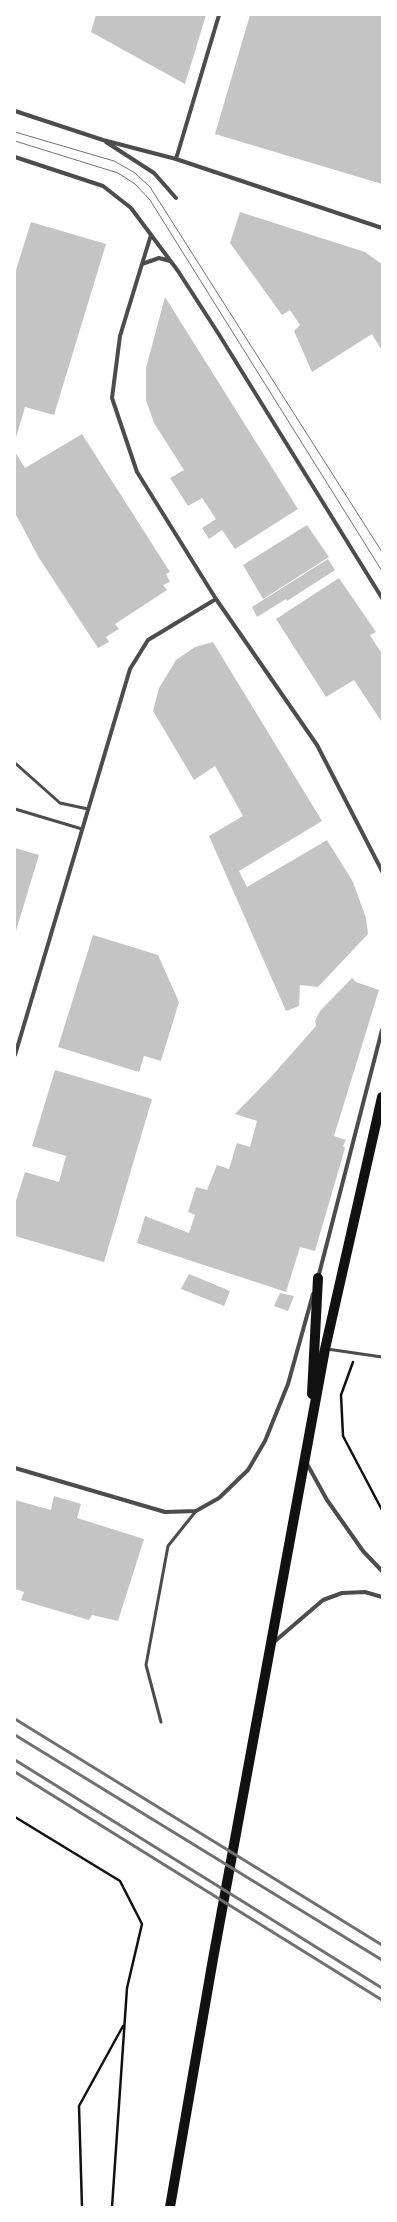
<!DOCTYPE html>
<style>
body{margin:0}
#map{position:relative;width:397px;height:2222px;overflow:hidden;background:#fff;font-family:Roboto,sans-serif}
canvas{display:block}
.frame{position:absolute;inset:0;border:16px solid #fff;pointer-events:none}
</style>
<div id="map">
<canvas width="397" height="2222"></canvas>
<div class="frame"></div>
</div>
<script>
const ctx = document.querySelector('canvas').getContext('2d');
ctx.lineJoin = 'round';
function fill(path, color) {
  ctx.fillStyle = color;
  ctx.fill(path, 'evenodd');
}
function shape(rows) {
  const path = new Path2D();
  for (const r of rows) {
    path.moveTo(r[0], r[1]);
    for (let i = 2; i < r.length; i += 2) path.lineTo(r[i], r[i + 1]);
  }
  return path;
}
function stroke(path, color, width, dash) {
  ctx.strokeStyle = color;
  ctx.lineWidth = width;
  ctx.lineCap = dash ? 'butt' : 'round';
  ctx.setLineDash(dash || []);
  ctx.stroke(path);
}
fill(shape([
 [96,15,206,15,185,84,91,32],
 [250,15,382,15,382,184,215,134],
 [240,212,365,252,382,264,382,351,372,334,312,372,294,331,300,325,290,310,282,315,230,243],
 [31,222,106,244,54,415,25,407,15,441,15,273],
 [165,297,298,509,235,549,222,530,209,539,202,528,216,519,202,498,188,506,170,478,184,470,154,423,146,400,146,368],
 [82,434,170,572,166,574,170,582,163,585,167,590,115,624,119,629,106,637,109,642,98,648,39,558,15,513,15,452,25,468],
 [307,525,329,557,263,599,243,565],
 [328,559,335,570,287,601,286,599,257,617,252,607],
 [339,578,376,632,370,635,382,654,381,721,354,680,326,697,276,619],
 [213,642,322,821,239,871,247,887,327,840,353,882,366,918,368,934,318,987,300,985,299,1006,286,1011,209,836,243,816,215,766,194,780,153,711,159,688,176,660,195,647],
 [15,848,39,855,15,934],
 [93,935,158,955,179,1002,161,1061,144,1056,139,1072,58,1047],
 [352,978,356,982,379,990,334,1136,346,1140,343,1146,345,1148,315,1251,300,1247,286,1292,137,1243,145,1216,189,1233,195,1215,188,1212,196,1187,207,1190,217,1165,229,1169,237,1143,250,1147,257,1121,235,1114,270,1078,316,1026,315,1021,320,1011],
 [55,1070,152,1099,104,1262,15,1236,15,1204,25,1172,59,1182,66,1156,32,1146],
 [189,1274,230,1291,224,1306,181,1289],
 [280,1293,294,1296,288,1311,274,1306],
 [54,1496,81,1504,77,1518,144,1539,118,1621,92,1615,89,1620,21,1600,24,1592,15,1589,15,1500,51,1510]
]), '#c4c4c4');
stroke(shape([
 [353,1362,341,1395,343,1436,382,1510],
 [15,1817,120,1881,142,1924,127,1988,112,2207],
 [82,2207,79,2106,123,2026]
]), '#111', 2.5);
stroke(shape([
 [15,763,60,803,88,809],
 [15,809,82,829],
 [327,1349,382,1357],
 [161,1722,146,1665,168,1546,196,1511]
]), '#4c4c4c', 3);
stroke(shape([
 [15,111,103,140,176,159,382,228],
 [106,142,154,173,176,198],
 [15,157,103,186,131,208,178,271,218,333,382,598],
 [176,159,219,15],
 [151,235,142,264,159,258,170,261],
 [142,264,120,336,112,398,137,472,216,599,317,745,382,871],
 [15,1055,130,669,148,640,216,599],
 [318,1278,382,1030],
 [306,1462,327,1500,363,1551,382,1571],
 [15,1468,165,1512,196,1511,219,1498,248,1470,265,1441,288,1384,313,1294],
 [274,1642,323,1600,342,1593,365,1592,382,1597]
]), '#4c4c4c', 4);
stroke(shape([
 [312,1394,318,1278],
 [170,2207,213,1959,325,1349,382,1097]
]), '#111', 10);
stroke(shape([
 [15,132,114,161,135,173,150,187,382,552],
 [15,141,118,173,135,184,150,200,382,571]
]), '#707070', 1);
stroke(shape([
 [15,1719,382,1945],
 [15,1735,382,1960],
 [15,1760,382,1988],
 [15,1772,382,2000]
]), '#707070', 3);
</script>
